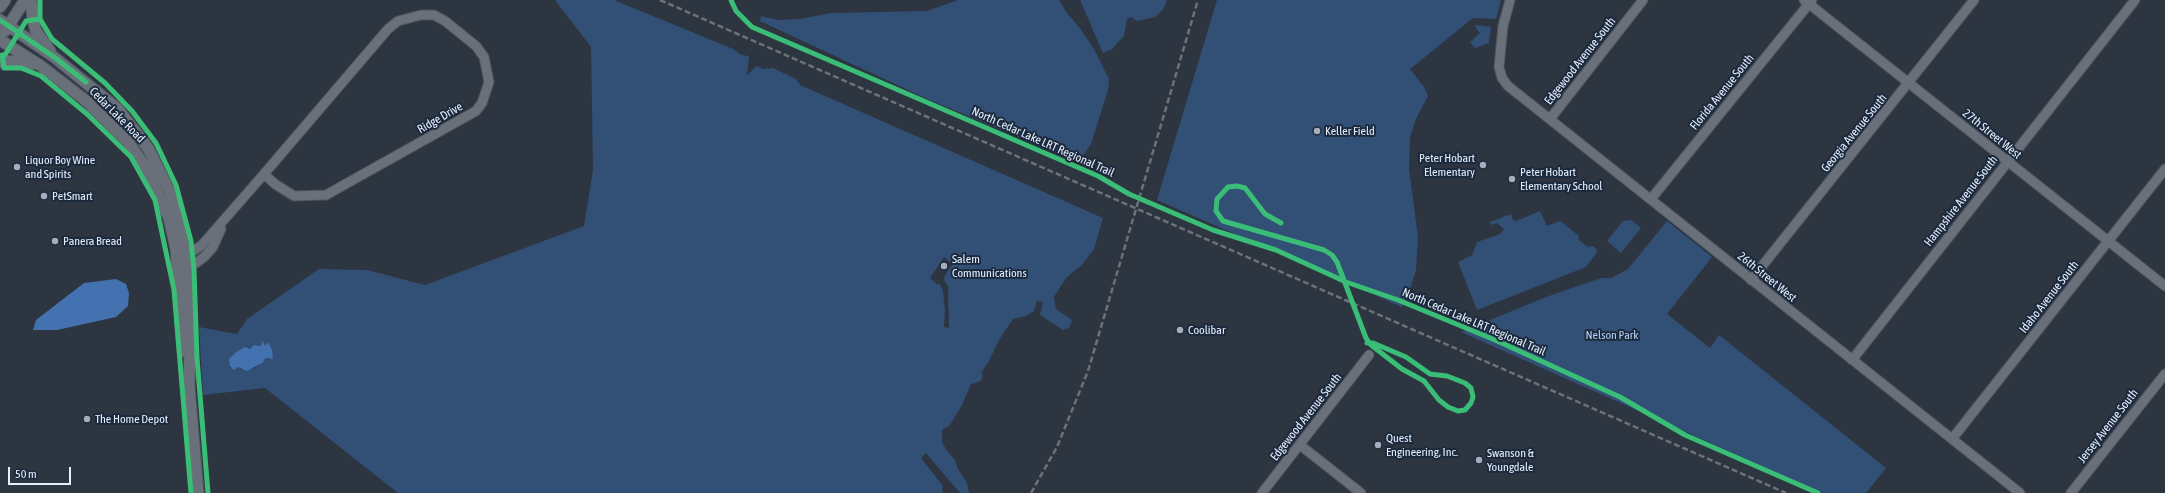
<!DOCTYPE html>
<style>
body{margin:0}
#map{position:relative;width:2165px;height:493px;overflow:hidden;background:#2d3540;font-family:"Asap Condensed",sans-serif}
canvas{display:block}
.scale{position:absolute;left:8px;top:467px;width:63px;height:18px;box-sizing:border-box;border:2px solid #e6effd;border-top:0;padding-left:5px;font-size:12px;line-height:14px;white-space:nowrap;color:#e6effd;-webkit-text-stroke:3px #1c2a3e;paint-order:stroke}
</style>
<div id="map">
<canvas width="2165" height="493"></canvas>
<div class="scale">50 m</div>
</div>
<script>
const ctx = document.querySelector('canvas').getContext('2d');
ctx.lineJoin = 'round';
function fill(path, color) {
  ctx.fillStyle = color;
  ctx.fill(path, 'evenodd');
}
function shape(rows) {
  const path = new Path2D();
  for (const r of rows) {
    path.moveTo(r[0], r[1]);
    for (let i = 2; i < r.length; i += 2) path.lineTo(r[i], r[i + 1]);
  }
  return path;
}
function stroke(path, color, width, dash) {
  ctx.strokeStyle = color;
  ctx.lineWidth = width;
  ctx.lineCap = dash ? 'butt' : 'round';
  ctx.setLineDash(dash || []);
  ctx.stroke(path);
}
function write(font, color, halo, rows, align = 'center') {
  ctx.font = font + ' "Asap Condensed",sans-serif';
  ctx.lineWidth = 4;
  ctx.setLineDash([]);
  ctx.textBaseline = 'middle';
  ctx.strokeStyle = halo;
  ctx.fillStyle = color;
  for (const [text, x, y, turn = 0] of rows) {
    ctx.save();
    ctx.translate(x, y);
    ctx.rotate((+turn || 0) * Math.PI / 180);
    ctx.textAlign = isNaN(turn) ? turn : align;
    if (halo) ctx.strokeText(text, 0, 0);
    ctx.fillText(text, 0, 0);
    ctx.restore();
  }
}
fill(shape([
 [555,0,614,0,733,49,741,55,749,56,747,76,756,66,763,69,773,68,796,79,800,85,1103,218,1094,249,1082,265,1066,278,1054,297,1056,309,1072,320,1069,328,1063,330,1040,315,1043,302,1037,301,1034,311,1026,316,1013,319,999,340,989,361,981,373,983,375,981,381,971,384,962,405,950,425,942,430,942,442,947,451,955,460,958,469,967,483,969,493,960,493,926,453,921,458,943,486,942,490,943,493,398,493,265,388,203,395,199,327,237,334,247,319,319,269,367,270,425,285,584,226,593,170,591,47],
 [944,257,953,264,945,275,944,280,948,286,949,328,944,327,945,310,943,291,939,283,938,285,930,278],
 [263,342,265,346,268,342,270,359,266,358,254,369,252,367,241,369,238,367],
 [958,0,1059,0,1066,12,1079,27,1094,49,1109,79,1108,90,1091,144,1079,162,925,98,760,21,761,16,778,20,800,19,831,13,927,11],
 [1080,0,1167,0,1163,10,1155,17,1137,21,1131,17,1127,19,1124,36,1112,49,1103,53],
 [1217,0,1501,0,1496,19,1473,18,1410,69,1424,87,1428,96,1416,119,1410,137,1409,169,1418,237,1416,270,1408,295,1402,307,1157,200],
 [1476,25,1491,27,1489,43,1475,48,1470,42,1480,33,1475,27],
 [1540,211,1547,226,1560,221,1578,235,1579,240,1588,247,1593,246,1598,251,1586,267,1477,310,1458,262,1472,255,1477,242,1500,234,1504,229,1497,223,1491,225,1490,222,1511,214,1513,220,1516,221],
 [1631,220,1641,228,1621,253,1607,241,1623,221],
 [1667,221,1712,257,1667,314,1710,348,1719,335,1886,468,1866,493,1823,493,1461,332,1546,297,1601,278,1611,278,1628,269]
]), '#324f76');
fill(shape([
 [116,279,126,284,129,293,128,306,116,317,57,330,33,330,36,320,84,283],
 [263,341,265,346,268,342,272,350,273,359,266,358,262,363,247,371,238,367,234,370,230,366,229,359,235,353,245,347,250,349,254,345,260,346]
]), '#4472b1');
const minor = shape([
 [1510,0,1503,26,1499,67,1502,78,1508,86,2020,493],
 [1804,0,2165,286],
 [421,15,434,15,445,21,476,46,484,57,489,82,482,103,476,111,326,195,294,196,275,184,264,174,388,29,398,21,421,15],
 [1550,119,1643,0],
 [1651,199,1812,0],
 [180,253,193,251,202,245,264,174],
 [182,265,196,263,204,257,213,247,221,229],
 [1751,280,1974,0],
 [1852,360,2135,0],
 [1952,439,2165,169],
 [1300,445,1361,493],
 [1262,493,1369,355],
 [2071,493,2165,374]
]);
const tertiary = shape([
 [31,0,33,20,36,31,50,51],
 [0,7,5,0],
 [0,20,54,57,118,109,148,148,169,190,178,215,187,264,190,351,189,385,198,493],
 [5,31,25,0],
 [0,40,41,66,85,100,128,142,147,169,169,218,176,249,183,351],
 [0,62,15,61,33,64]
]);
stroke(minor, '#4c545e', 11);
stroke(tertiary, '#4c545e', 13);
stroke(minor, '#69707a', 9);
stroke(tertiary, '#69707a', 11);
stroke(shape([
 [660,0,1786,493],
 [1031,493,1057,447,1088,371,1198,0]
]), '#6c717a', 2.5, [6, 3]);
stroke(shape([
 [40,0,40,19,52,39,105,83,132,111,156,143,176,185,191,241,194,270,197,358,208,493],
 [731,0,736,11,752,27,1098,176,1129,194,1213,230,1276,250,1346,282,1398,300,1495,340,1620,397,1685,435,1818,493],
 [40,19,26,21,5,55,2,55,4,68,21,68,41,76,87,114,131,157,155,200,174,290,191,493],
 [0,20,54,57,86,82],
 [1281,223,1265,214,1245,188,1237,186,1228,187,1217,199,1216,211,1223,221,1324,250,1332,255,1337,262,1366,338,1368,341,1371,345,1402,369,1424,381,1439,400,1448,407,1458,411,1465,410,1471,403,1473,397,1471,388,1465,383,1447,376,1430,374,1406,357,1373,343,1367,343]
]), '#3abd76', 5);
for (const [x, y, r, color] of [
 [1317,131,4,"#a5aebb"],
 [1483,165,4,"#a5aebb"],
 [17,167,4,"#a5aebb"],
 [1512,179,4,"#a5aebb"],
 [44,196,4,"#a5aebb"],
 [55,241,4,"#a5aebb"],
 [944,266,4,"#a5aebb"],
 [1180,330,4,"#a5aebb"],
 [87,419,4,"#a5aebb"],
 [1378,445,4,"#a5aebb"],
 [1479,460,4,"#a5aebb"]
]) {
  const dot = new Path2D();
  dot.arc(x, y, r, 0, 2 * Math.PI);
  ctx.fillStyle = color;
  ctx.fill(dot);
  stroke(dot, '#1c2a3e', 1.5);
}
write('12px', '#e6effd', '#1c2a3e', [
 ["Edgewood Avenue South",1580,61,-52],
 ["Florida Avenue South",1722,92,-51],
 ["Cedar Lake Road",117,115,45],
 ["Ridge Drive",440,118,-30],
 ["Georgia Avenue South",1854,133,-51],
 ["27th Street West",1992,134,39],
 ["North Cedar Lake LRT Regional Trail",1043,142,24],
 ["Hampshire Avenue South",1961,201,-52],
 ["26th Street West",1767,277,39],
 ["Idaho Avenue South",2049,297,-52],
 ["North Cedar Lake LRT Regional Trail",1474,322,23],
 ["Edgewood Avenue South",1306,417,-52],
 ["Jersey Avenue South",2108,426,-52]
]);
write('12px', '#e6effd', '#1c2a3e', [
 ["Keller Field",1325,131],
 ["Peter Hobart",1475,158,"right"],
 ["Elementary",1475,172,"right"],
 ["Liquor Boy Wine",25,160],
 ["and Spirits",25,174],
 ["Peter Hobart",1520,172],
 ["Elementary School",1520,186],
 ["PetSmart",52,196],
 ["Panera Bread",63,241],
 ["Salem",952,259],
 ["Communications",952,273],
 ["Coolibar",1188,330],
 ["The Home Depot",95,419],
 ["Quest",1386,438],
 ["Engineering, Inc.",1386,452],
 ["Swanson &",1487,453],
 ["Youngdale",1487,467]
], 'left');
write('12px', '#b4cff4', '#1c2a3e', [
 ["Nelson Park",1612,335]
]);
</script>
